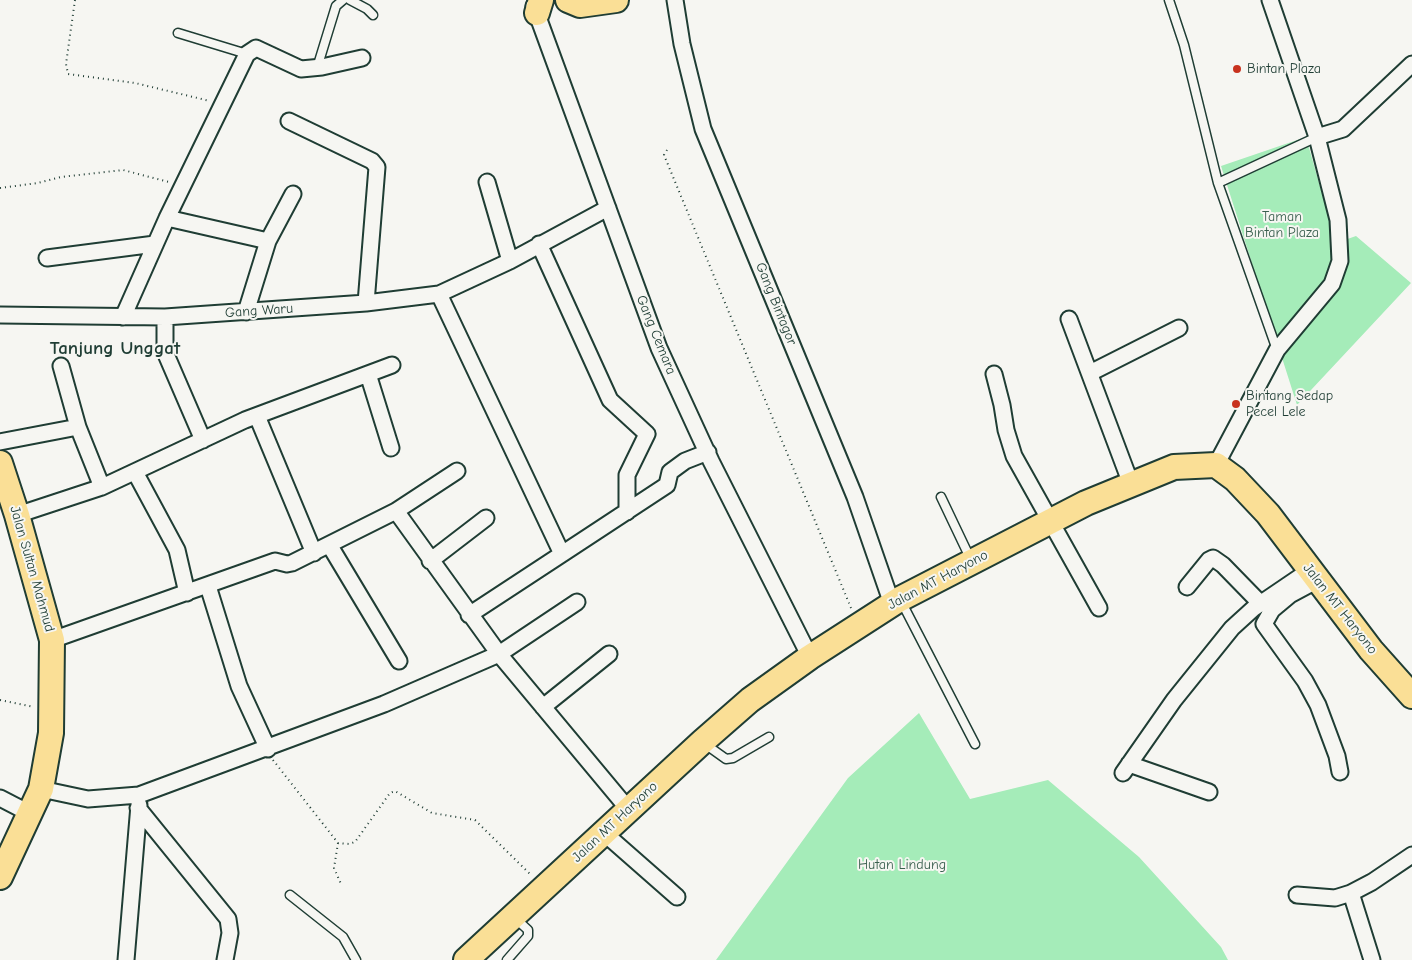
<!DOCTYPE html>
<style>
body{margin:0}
canvas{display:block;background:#f6f6f2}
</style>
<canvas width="1412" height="960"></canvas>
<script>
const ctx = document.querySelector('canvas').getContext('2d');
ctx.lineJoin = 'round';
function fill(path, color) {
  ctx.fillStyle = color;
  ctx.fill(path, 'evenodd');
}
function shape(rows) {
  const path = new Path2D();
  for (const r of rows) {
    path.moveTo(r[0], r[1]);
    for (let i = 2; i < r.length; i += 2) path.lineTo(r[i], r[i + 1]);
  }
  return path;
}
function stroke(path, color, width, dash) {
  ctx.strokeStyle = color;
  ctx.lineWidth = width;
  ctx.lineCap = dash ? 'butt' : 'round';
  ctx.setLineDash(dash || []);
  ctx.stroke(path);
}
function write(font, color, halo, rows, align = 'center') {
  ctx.font = font + ' "Comic Neue",sans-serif';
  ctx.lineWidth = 4;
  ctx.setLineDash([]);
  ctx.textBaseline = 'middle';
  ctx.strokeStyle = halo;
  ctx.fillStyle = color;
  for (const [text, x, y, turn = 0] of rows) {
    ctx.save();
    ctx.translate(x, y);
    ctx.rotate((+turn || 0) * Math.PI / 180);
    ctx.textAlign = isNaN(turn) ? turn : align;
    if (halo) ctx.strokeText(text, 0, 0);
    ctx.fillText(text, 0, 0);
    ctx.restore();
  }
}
fill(shape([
 [1306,137,1336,243,1356,236,1411,283,1297,405,1221,166],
 [919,713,970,799,1048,780,1139,857,1221,947,1228,960,716,960,848,778]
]), '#a5ecb9');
const service = shape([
 [350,0,367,9,373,15],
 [1169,0,1184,45,1218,183,1277,350],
 [178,33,247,54],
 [317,68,336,6,343,0],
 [1218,183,1317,137],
 [941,497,971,560],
 [901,601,975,744],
 [705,744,726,759,733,758,769,737],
 [290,895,343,937,356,960],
 [507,960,528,936,528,930,515,918]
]);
const minor = shape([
 [675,0,682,44,703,129,855,497,892,604],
 [534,6,659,348,711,461,810,657],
 [289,121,372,161,377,167,366,303],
 [1317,137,1343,129,1412,64],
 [487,182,510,261],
 [167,218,268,241],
 [539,244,610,400,647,434,627,475,627,512],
 [47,258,155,244],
 [439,294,562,554,469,615],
 [246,312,268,241,293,194],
 [0,315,165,317,366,303,439,294,510,261,608,208],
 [123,317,167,218,247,54,256,48,301,69,322,67,362,58],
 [165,317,165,352,203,440],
 [1069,319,1131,484],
 [61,366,78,427,102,487],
 [1090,373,1179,328],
 [368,374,391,448],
 [994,374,1002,405,1006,430,1014,456,1099,608],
 [257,416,314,553],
 [0,442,78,427],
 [1216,465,1277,350,1332,284,1340,261,1338,220,1317,137,1270,0],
 [135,472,177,550,187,593],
 [396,511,499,654,629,810],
 [17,515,102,487,245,420,392,365],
 [330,546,399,661],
 [562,554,667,485,670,472,685,461,708,452],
 [430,561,486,518],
 [1318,580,1290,595,1272,610,1264,624,1305,681,1318,705,1337,756,1340,772],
 [208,586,239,686,268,749],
 [1187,587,1209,560,1213,558,1223,565,1261,604],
 [52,640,275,561,287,564,292,563,396,511,457,471],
 [543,707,609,654],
 [1129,764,1209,792],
 [1123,773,1174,700,1232,628,1254,608,1310,570],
 [41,789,88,799,139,795,384,704,499,654,577,602],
 [0,798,29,813],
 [138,808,228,919,230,933,225,960],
 [603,832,677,897],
 [1351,893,1372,960],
 [1297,895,1335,898,1351,893,1372,882,1412,855],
 [126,960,139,805]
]);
const primary = shape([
 [568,0,580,5,616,0],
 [537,13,541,0],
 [0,463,17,515,52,640,51,733,41,789,0,877],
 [466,960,702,742,750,700,810,657,900,599,1086,503,1174,467,1216,465,1235,479,1268,514,1371,650,1412,696]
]);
stroke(service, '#1f3d34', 11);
stroke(minor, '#1f3d34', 19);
stroke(primary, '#1f3d34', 28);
stroke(shape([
 [75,0,66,64,68,74,135,83,210,101],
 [667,150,664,155,851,608],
 [0,188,38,183,61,177,123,170,169,182],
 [0,700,34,707],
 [273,760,338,843,349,844,355,842,390,793,395,791,432,813,475,820,532,876],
 [338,843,334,868,341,884]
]), '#1f3d34', 2, [1, 4]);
stroke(service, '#f6f6f2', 8);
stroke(minor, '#f6f6f2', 15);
stroke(primary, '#fadf96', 24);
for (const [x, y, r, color] of [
 [1237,69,5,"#c8321e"],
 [1236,404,5,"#c8321e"]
]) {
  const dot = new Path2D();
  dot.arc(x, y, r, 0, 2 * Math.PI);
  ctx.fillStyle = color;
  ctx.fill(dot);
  stroke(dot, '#f6f6f2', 2);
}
write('14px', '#1f3d34', '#f6f6f2', [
 ["Bintan Plaza",1247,69],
 ["Bintang Sedap",1246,396],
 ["Pecel Lele",1246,412]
], 'left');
write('14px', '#3a604f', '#f6f6f2', [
 ["Taman",1282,217],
 ["Bintan Plaza",1282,233],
 ["Hutan Lindung",902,865]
]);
write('14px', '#1f3d34', '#f6f6f2', [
 ["Gang Bintagor",776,304,68],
 ["Gang Waru",259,311,-4],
 ["Gang Cemara",656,335,68],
 ["Jalan Sultan Mahmud",32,569,74],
 ["Jalan MT Haryono",938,580,-28],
 ["Jalan MT Haryono",1340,609,52],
 ["Jalan MT Haryono",615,822,-43]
]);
write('bold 19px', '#1f3d34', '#f6f6f2', [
 ["Tanjung Unggat",115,349]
]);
</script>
